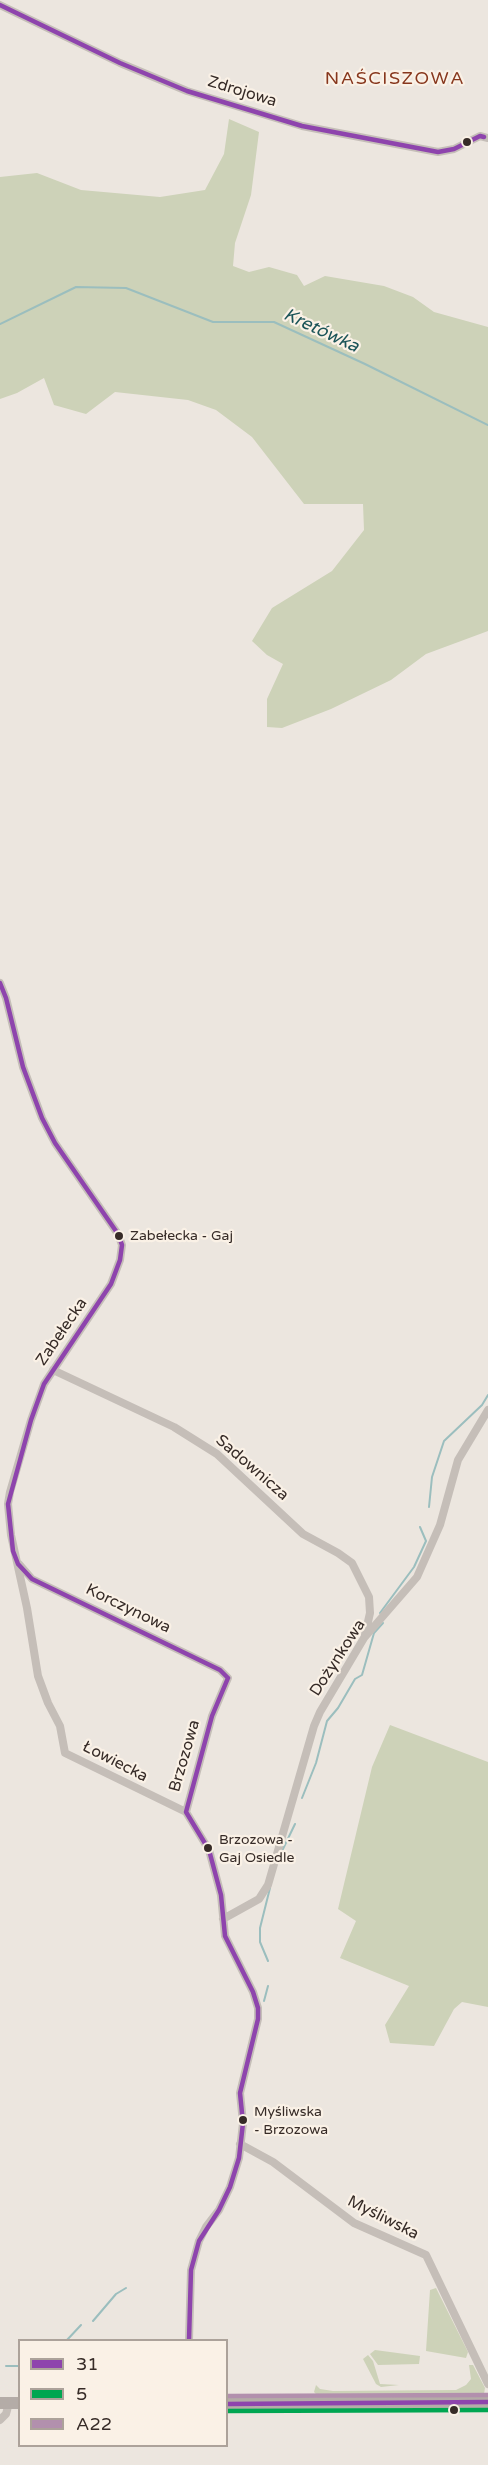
<!DOCTYPE html>
<meta charset="utf-8">
<style>
body{margin:0}
#map{position:relative;width:488px;height:2465px;overflow:hidden;background:#ece6df;font-family:"Varela Round",sans-serif}
canvas{display:block}
.legend{position:absolute;left:18px;top:2339px;width:210px;height:108px;box-sizing:border-box;background:#faf1e6;border:2px solid #aca29a;margin:0;padding:8px 10px;list-style:none;font-size:18px;color:#362b27}
.legend li{display:flex;align-items:center;gap:12px;height:30px}
.legend b{width:30px;border:2px solid #aca29a}
</style>
<div id="map">
<canvas width="488" height="2465"></canvas>
<ul class="legend">
<li><b style="height:8px;background:#8e44ad"></b>31</li>
<li><b style="height:8px;background:#00a651"></b>5</li>
<li><b style="height:8px;background:#b290ad"></b>A22</li>
</ul>
</div>
<script>
const ctx = document.querySelector('canvas').getContext('2d');
ctx.lineJoin = 'round';
function fill(path, color) {
  ctx.fillStyle = color;
  ctx.fill(path, 'evenodd');
}
function shape(rows) {
  const path = new Path2D();
  for (const r of rows) {
    path.moveTo(r[0], r[1]);
    for (let i = 2; i < r.length; i += 2) path.lineTo(r[i], r[i + 1]);
  }
  return path;
}
function stroke(path, color, width, dash) {
  ctx.strokeStyle = color;
  ctx.lineWidth = width;
  ctx.lineCap = dash ? 'butt' : 'round';
  ctx.setLineDash(dash || []);
  ctx.stroke(path);
}
function write(font, color, halo, rows, align = 'center') {
  ctx.font = font + ' "Varela Round",sans-serif';
  ctx.lineWidth = 4.5;
  ctx.setLineDash([]);
  ctx.textBaseline = 'middle';
  ctx.strokeStyle = halo;
  ctx.fillStyle = color;
  for (const [text, x, y, turn = 0] of rows) {
    ctx.save();
    ctx.translate(x, y);
    ctx.rotate((+turn || 0) * Math.PI / 180);
    ctx.textAlign = isNaN(turn) ? turn : align;
    if (halo) ctx.strokeText(text, 0, 0);
    ctx.fillText(text, 0, 0);
    ctx.restore();
  }
}
fill(shape([
 [229,119,259,132,251,195,235,243,233,266,249,272,269,267,297,275,304,286,325,276,384,286,413,297,434,312,488,327,488,631,426,654,391,680,331,709,282,728,267,727,267,699,283,664,267,655,252,641,272,608,332,571,364,530,363,504,304,504,252,437,216,410,188,400,115,392,86,414,54,405,44,378,17,393,0,399,0,177,37,173,81,190,160,197,205,190,224,154],
 [390,1725,488,1762,488,2007,462,2002,454,2009,434,2046,390,2043,385,2025,409,1986,340,1958,356,1921,338,1909,372,1767],
 [436,2288,468,2352,466,2358,426,2351,430,2290],
 [375,2350,420,2356,419,2364,378,2365,370,2354],
 [368,2355,373,2361,380,2384,399,2385,381,2387,376,2384,363,2359],
 [469,2365,473,2365,485,2388,484,2394,336,2396,318,2396,314,2392,316,2385,320,2389,333,2391,456,2390,466,2385,471,2379]
]), '#cdd2b8');
stroke(shape([
 [0,324,76,287,126,288,213,322,274,322,365,364,488,425],
 [429,1507,432,1477,444,1441,482,1405,488,1395],
 [380,1613,414,1567,426,1541,420,1527],
 [302,1798,316,1763,327,1721,338,1708,355,1679,362,1675,374,1633,383,1623],
 [282,1851,295,1824],
 [268,1961,260,1942,260,1928,270,1888],
 [264,2001,268,1986],
 [93,2321,116,2294,126,2288],
 [67,2340,81,2325],
 [6,2366,20,2366]
]), '#9bbebe', 2);
stroke(shape([
 [0,5,120,63,187,91,302,126,438,152,454,149,480,136,488,138],
 [0,983,6,998,23,1067,42,1118,55,1143,118,1234,122,1245,120,1260,111,1284,44,1384,31,1420,10,1492,8,1504,11,1535,27,1608,38,1676,48,1703,60,1726,65,1753,186,1812],
 [53,1370,174,1427,217,1454,303,1534,338,1553,352,1563,369,1597,370,1613,365,1635],
 [19,1564,32,1579,220,1670,228,1678,212,1716,186,1812,209,1850,221,1895,225,1936,253,1992,258,2008,258,2019,240,2093,243,2123,239,2158,230,2187,219,2210,206,2227,199,2241,191,2270,189,2340],
 [223,1919,259,1899,268,1885,314,1726,320,1712,364,1638,417,1577,440,1525,458,1460,488,1410],
 [240,2144,273,2162,354,2223,426,2255,488,2384],
 [0,2420,6,2414,9,2403]
]), '#c5beb8', 8);
stroke(shape([
 [0,2403,20,2403],
 [226,2404,488,2402]
]), '#b4aca7', 12);
stroke(shape([
 [0,5,120,63,187,91,302,126,438,152,454,149,480,136,484,137],
 [0,983,6,998,23,1067,42,1118,55,1143,118,1234,122,1245,120,1260,111,1284,44,1384,31,1420,8,1504,13,1551,18,1564,32,1579,220,1670,228,1678],
 [189,2340,191,2270,199,2241,219,2210,230,2187,239,2158,243,2123,240,2093,258,2019,258,2008,253,1992,225,1936,221,1895,209,1850,186,1812,212,1716,228,1678],
 [226,2404,488,2402]
]), '#8e44ad', 4.5);
stroke(shape([
 [226,2411,488,2410]
]), '#00a651', 4.5);
stroke(shape([
 [226,2396,488,2395]
]), '#b290ad', 4.5);
for (const [x, y, r, color] of [
 [467,142,5,"#362b27"],
 [119,1236,5,"#362b27"],
 [208,1848,5,"#362b27"],
 [243,2120,5,"#362b27"],
 [454,2410,5,"#362b27"]
]) {
  const dot = new Path2D();
  dot.arc(x, y, r, 0, 2 * Math.PI);
  ctx.fillStyle = color;
  ctx.fill(dot);
  stroke(dot, '#faf1e6', 2);
}
write('14px', '#362b27', '#faf1e6', [
 ["Zabełecka - Gaj",130,1236],
 ["Brzozowa -",219,1840],
 ["Gaj Osiedle",219,1858],
 ["Myśliwska",254,2112],
 ["- Brzozowa",254,2130]
], 'left');
write('16px', '#362b27', '#faf1e6', [
 ["Zdrojowa",242,92,17],
 ["Zabełecka",62,1332,-56],
 ["Sadownicza",252,1468,41],
 ["Korczynowa",128,1609,26],
 ["Dożynkowa",338,1658,-57],
 ["Brzozowa",185,1756,-74],
 ["Łowiecka",115,1762,27],
 ["Myśliwska",383,2218,27]
]);
ctx.letterSpacing = '1.5px';
write('18px', '#87371d', '#faf1e6', [
 ["NAŚCISZOWA",395,79]
]);
ctx.letterSpacing = '0px';
write('italic 18px', '#1b5458', '#faf1e6', [
 ["Kretówka",321,331,25]
]);
</script>
